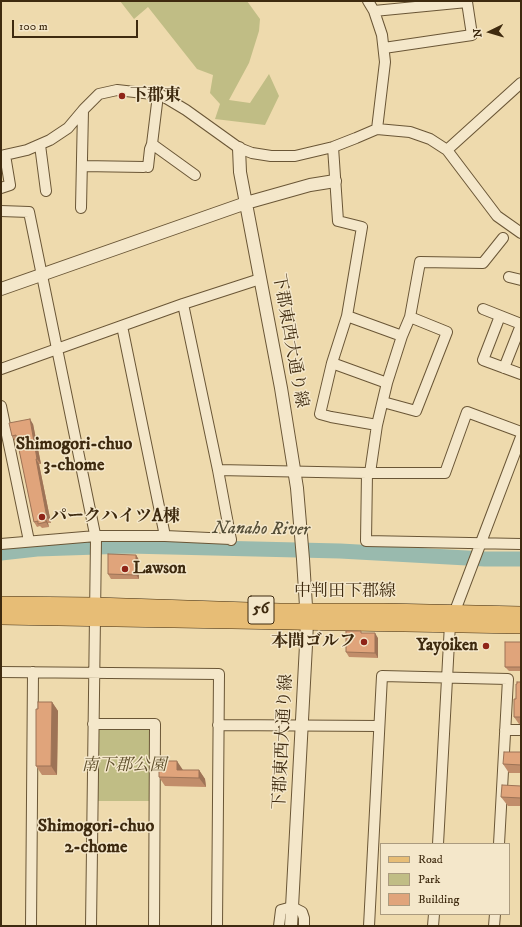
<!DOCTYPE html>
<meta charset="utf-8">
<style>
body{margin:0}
#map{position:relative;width:522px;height:927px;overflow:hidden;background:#eedaad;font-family:"IM FELL DW Pica",serif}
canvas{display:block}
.frame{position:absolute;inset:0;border:2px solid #3e2a0f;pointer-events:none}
.legend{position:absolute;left:380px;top:843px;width:130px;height:72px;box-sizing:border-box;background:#f4e7ca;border:1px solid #ab9b7f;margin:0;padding:5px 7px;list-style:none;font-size:12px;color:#3e2a0f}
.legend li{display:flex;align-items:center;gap:8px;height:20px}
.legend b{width:20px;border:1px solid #ab9b7f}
.north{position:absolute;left:470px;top:12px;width:40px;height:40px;-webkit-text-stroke:3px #f4e7ca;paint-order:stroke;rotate:265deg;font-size:11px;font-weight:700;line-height:16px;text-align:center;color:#3e2a0f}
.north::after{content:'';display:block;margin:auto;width:14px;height:18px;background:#3e2a0f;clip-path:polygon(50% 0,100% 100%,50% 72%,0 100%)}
.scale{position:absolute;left:12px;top:20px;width:126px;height:18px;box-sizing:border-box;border:2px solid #3e2a0f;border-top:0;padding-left:5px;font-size:12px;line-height:14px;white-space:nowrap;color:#3e2a0f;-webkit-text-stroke:3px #f4e7ca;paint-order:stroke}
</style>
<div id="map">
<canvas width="522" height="927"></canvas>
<div class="frame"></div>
<ul class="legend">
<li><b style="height:5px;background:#e7bd76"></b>Road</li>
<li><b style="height:11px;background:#c0bd85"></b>Park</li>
<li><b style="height:11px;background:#e0a47b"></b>Building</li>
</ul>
<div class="north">N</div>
<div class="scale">100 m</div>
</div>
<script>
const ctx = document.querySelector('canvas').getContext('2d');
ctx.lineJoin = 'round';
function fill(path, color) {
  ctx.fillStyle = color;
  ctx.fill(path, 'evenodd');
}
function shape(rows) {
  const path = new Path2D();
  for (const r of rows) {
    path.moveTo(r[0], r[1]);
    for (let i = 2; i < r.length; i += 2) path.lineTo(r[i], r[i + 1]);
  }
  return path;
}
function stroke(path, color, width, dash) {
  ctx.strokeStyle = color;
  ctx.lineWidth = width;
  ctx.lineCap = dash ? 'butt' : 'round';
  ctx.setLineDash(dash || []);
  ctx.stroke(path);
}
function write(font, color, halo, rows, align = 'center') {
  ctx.font = font + ' "IM FELL DW Pica","Noto Serif JP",serif';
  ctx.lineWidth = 3;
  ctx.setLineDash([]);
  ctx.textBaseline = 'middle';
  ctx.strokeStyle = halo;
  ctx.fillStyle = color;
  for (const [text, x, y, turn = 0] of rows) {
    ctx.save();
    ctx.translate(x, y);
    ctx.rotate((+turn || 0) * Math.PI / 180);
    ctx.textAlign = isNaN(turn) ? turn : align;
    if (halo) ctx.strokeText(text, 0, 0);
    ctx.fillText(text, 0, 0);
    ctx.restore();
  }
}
fill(shape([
 [120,1,247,1,260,19,259,31,249,63,229,100,250,103,269,74,279,96,265,125,215,119,220,104,210,93,213,75,197,69,148,7,134,19],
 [101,727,149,728,151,731,151,801,97,801,98,730]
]), '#c0bd85');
stroke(shape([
 [1,553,37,549,128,546,340,551,485,559,521,559]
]), '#99baae', 15);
const minor = shape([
 [374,11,467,2,472,35,384,48],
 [158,95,152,144,195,175],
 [377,129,410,132,430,139,447,150,497,216,521,233],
 [40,145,46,191],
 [333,147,338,221,362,227,347,316,332,363,320,414,331,417,377,425],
 [447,150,521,83],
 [1,156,27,150,50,140,68,128,84,109,99,94,117,90,161,95,186,110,239,148,252,153,271,156,295,156,333,147,356,138,377,129,385,62,382,35,374,11,368,1],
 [82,166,144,167],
 [148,167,150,149,152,144],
 [1,188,10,185,5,155],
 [81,208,83,110],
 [1,211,29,212,96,539,91,926],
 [509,277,521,280],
 [183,304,218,470,231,540],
 [483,309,521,324],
 [347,316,402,336],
 [500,316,483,360,521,374],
 [122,326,165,536],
 [332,363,387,383],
 [504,368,521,325],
 [1,369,183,304,260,279],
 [383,402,416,411,447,332,410,317],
 [1,406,29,541],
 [218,470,367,473,445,473,467,412,521,432],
 [367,473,366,541,521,544],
 [370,473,377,425,387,383,402,336,410,317,420,262,483,263,503,238],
 [1,544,96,536,165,536,231,539],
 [1,672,219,674,217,926],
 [93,724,155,724,154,926],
 [218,725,379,726],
 [505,730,521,730],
 [438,844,450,624,521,437],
 [31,926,33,672],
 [279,926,281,910,292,907,302,912,304,918,304,926],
 [369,926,382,676,508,679,499,844],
 [433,926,434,914],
 [494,926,495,914]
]);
const tertiary = shape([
 [239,148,240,172,281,388,297,488,303,559,307,622,306,645,291,926],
 [1,289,246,203,310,185,335,181]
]);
const primary = shape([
 [1,604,95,605,280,611,384,611,521,614],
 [1,617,521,626]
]);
stroke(minor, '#6a5636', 12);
stroke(tertiary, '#6a5636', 14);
stroke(primary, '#3e2a0f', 16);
stroke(minor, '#f4e7ca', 10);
stroke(tertiary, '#f4e7ca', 12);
stroke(primary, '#e7bd76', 15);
fill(shape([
 [33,424,41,464,39,464,51,523,48,523,49,527,42,528,40,526,37,527,34,522,17,440,15,441,12,436],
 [136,555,139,560,139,579,111,579,108,574],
 [378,638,378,658,349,657,346,652],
 [521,642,521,671,509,671,505,667],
 [521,682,521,724,519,724,514,717,517,684],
 [52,702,58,711,57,775,42,775,36,766,38,709],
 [521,752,521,773,509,773,503,764],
 [183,770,199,770,205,779,206,787,165,786,159,777],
 [521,786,521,806,508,806,501,797]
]), '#c18d6a');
fill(shape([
 [30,419,33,424,41,464,37,459],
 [36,459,39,464,51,523,47,518],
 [45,518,48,523,49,527,46,522],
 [136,555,139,560,139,579,136,575],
 [375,633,378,638,378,658,375,653],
 [52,702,58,711,57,775,51,766],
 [177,761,183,770,177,770],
 [199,770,205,779,206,787,199,778]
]), '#9d7356');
const building = shape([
 [30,419,37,459,36,459,47,518,45,518,46,522,38,524,38,521,34,522,16,435,12,436,9,423,30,419],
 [108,554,136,555,136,575,108,574,108,554],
 [346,631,361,631,361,633,375,633,375,653,346,652,346,631],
 [505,642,521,642,521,667,505,667,505,642],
 [517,682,521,682,521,717,514,717,514,699,516,699,516,684,517,684,517,682],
 [38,702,52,702,51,766,36,766,36,709,38,709,38,702],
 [504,752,521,752,521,765,503,764,504,752],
 [159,761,177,761,177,770,199,770,199,778,159,777,159,761],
 [502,785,521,786,521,798,501,797,502,785]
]);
fill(building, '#e0a47b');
stroke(building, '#9d7356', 1);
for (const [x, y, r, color] of [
 [122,96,4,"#8f2418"],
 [42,517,4,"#8f2418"],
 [125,569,4,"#8f2418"],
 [364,642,4,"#8f2418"],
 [486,646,4,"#8f2418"]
]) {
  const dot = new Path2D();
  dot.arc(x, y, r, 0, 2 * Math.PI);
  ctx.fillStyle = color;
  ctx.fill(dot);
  stroke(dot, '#f4e7ca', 1.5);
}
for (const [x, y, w] of [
 [261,610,26]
]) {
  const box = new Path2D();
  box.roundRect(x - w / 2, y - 14, w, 28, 3);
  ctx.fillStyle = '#f4e7ca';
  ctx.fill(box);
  stroke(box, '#3e2a0f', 1);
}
write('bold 16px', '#3e2a0f', null, [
 ["56",261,610]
]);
write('bold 17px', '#3e2a0f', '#f4e7ca', [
 ["下郡東",130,96],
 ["パークハイツA棟",50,517],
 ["Lawson",133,569],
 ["本間ゴルフ",356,642,"right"],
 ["Yayoiken",478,646,"right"]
], 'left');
write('17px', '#3e2a0f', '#f4e7ca', [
 ["下郡東西大通り線",289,341,80],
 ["中判田下郡線",345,592],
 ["下郡東西大通り線",284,742,-87]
]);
write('italic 17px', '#5e4f2c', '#f4e7ca', [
 ["南下郡公園",124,766]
]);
write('bold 18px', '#3e2a0f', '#f4e7ca', [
 ["Shimogori-chuo",74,445],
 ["3-chome",74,466],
 ["Shimogori-chuo",96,827],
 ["2-chome",96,848]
]);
write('italic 18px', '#554e37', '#f4e7ca', [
 ["Nanaho River",261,530,1]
]);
</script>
